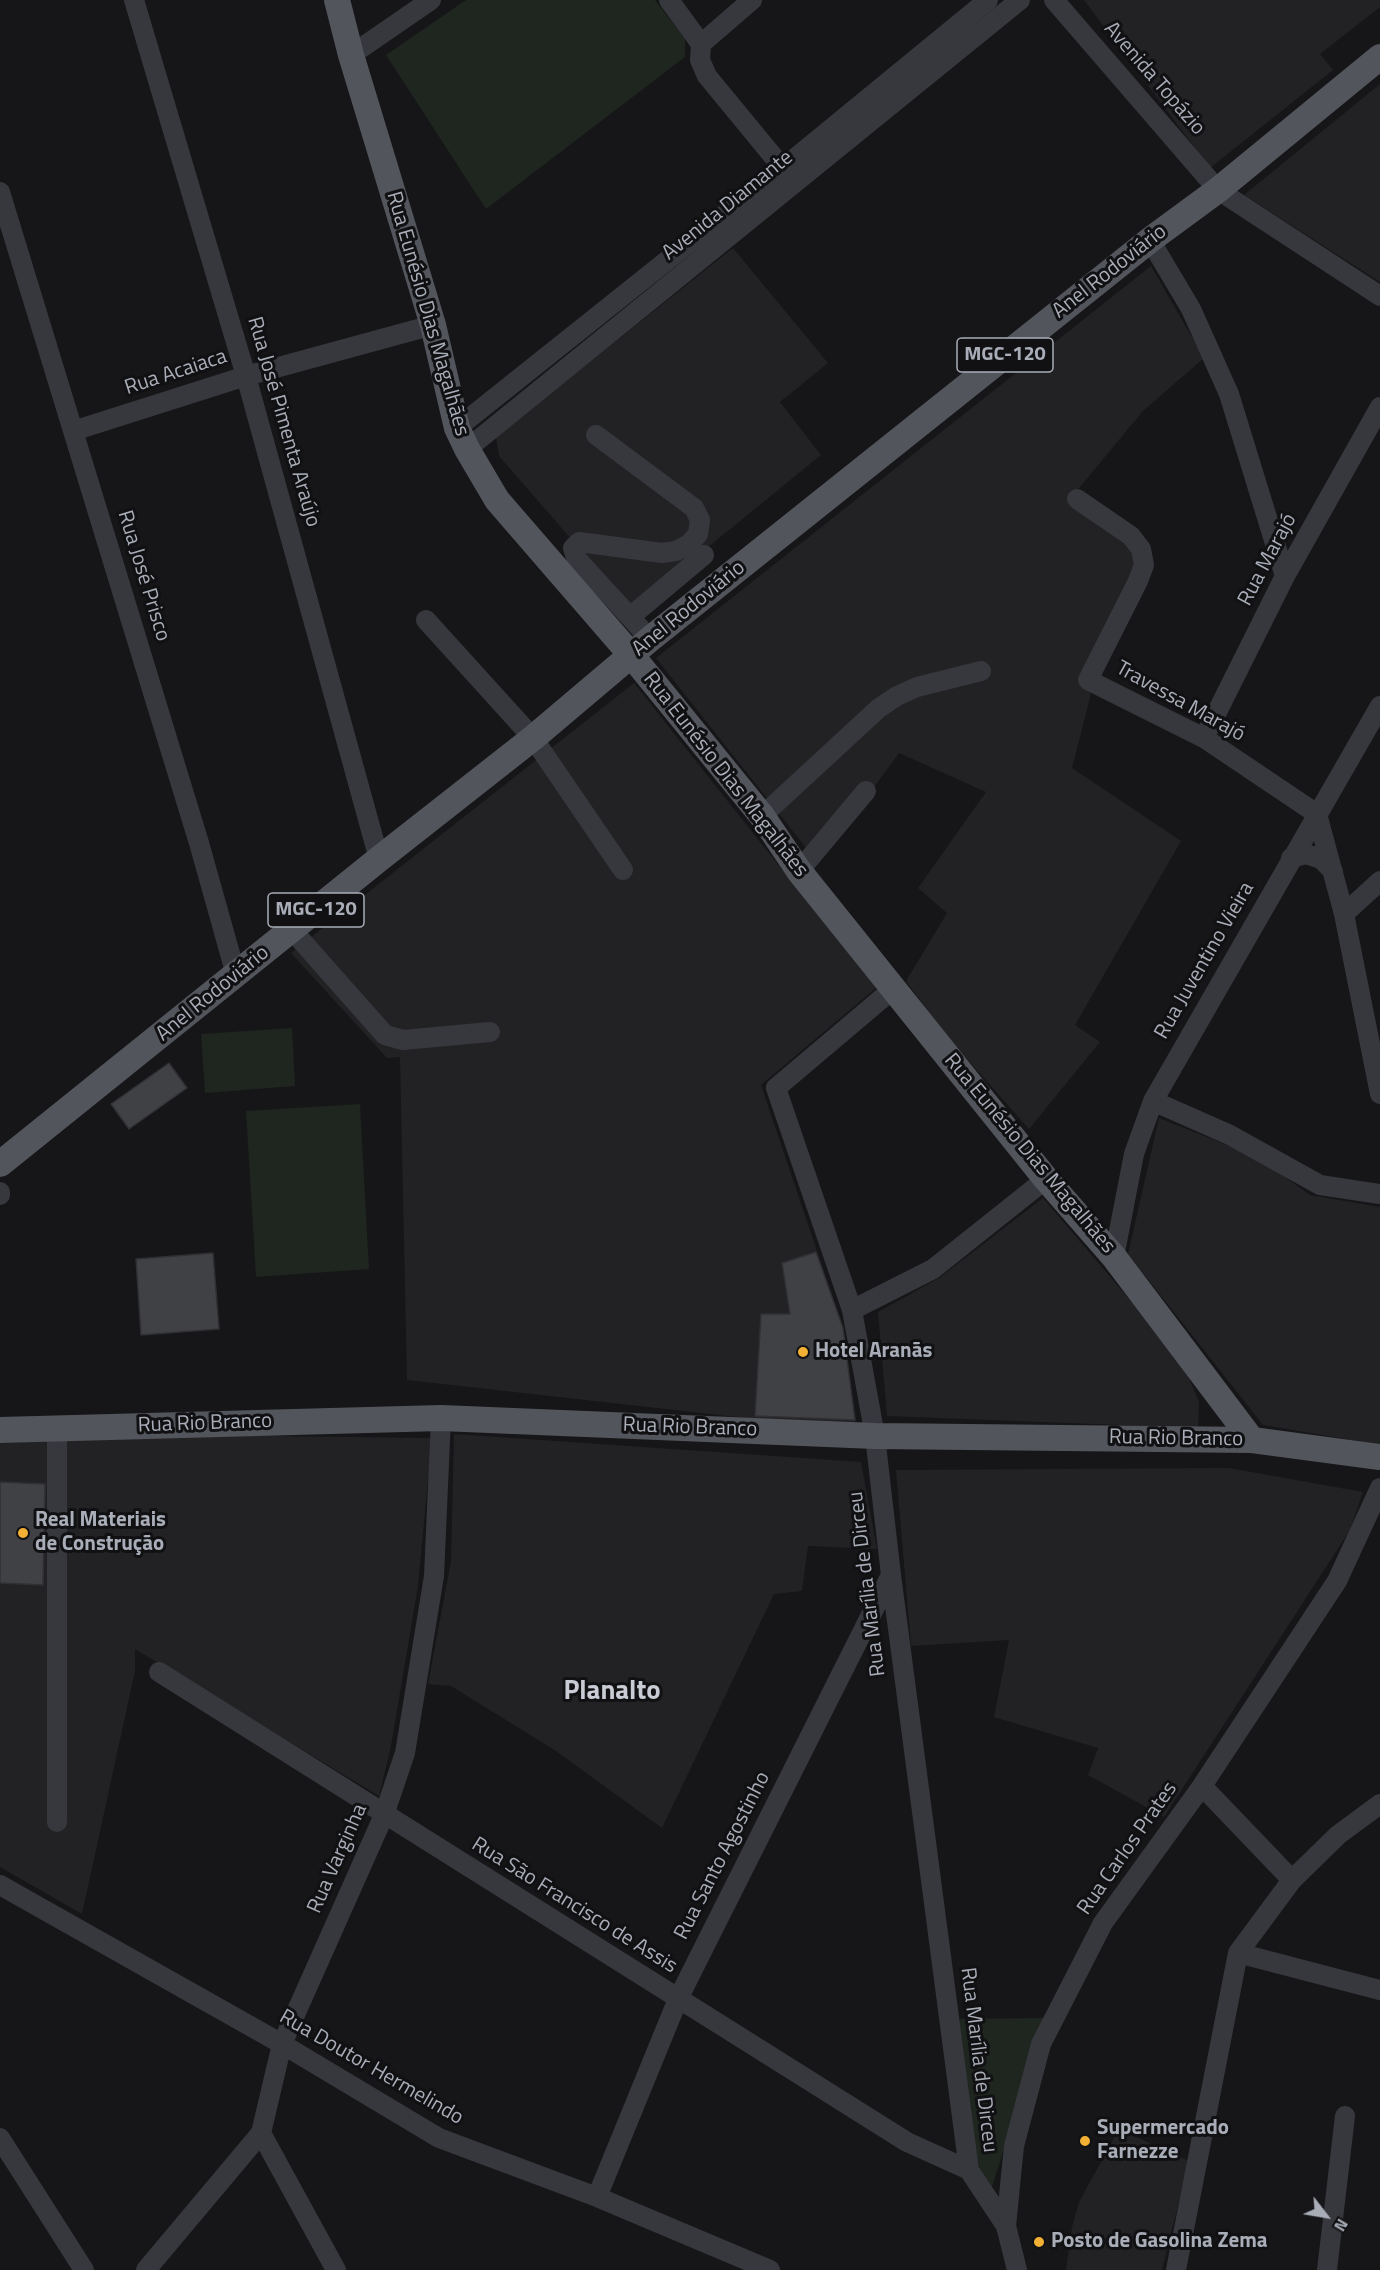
<!DOCTYPE html>
<meta charset="utf-8">
<style>
body{margin:0}
#map{position:relative;width:1380px;height:2270px;overflow:hidden;background:#161618;font-family:"Titillium Web",sans-serif}
canvas{display:block}
.north{position:absolute;left:1296px;top:2186px;width:60px;height:60px;-webkit-text-stroke:4px #111113;paint-order:stroke;rotate:121deg;font-size:16px;font-weight:700;line-height:24px;text-align:center;color:#a8adb8}
.north::after{content:'';display:block;margin:auto;width:21px;height:27px;background:#a8adb8;clip-path:polygon(50% 0,100% 100%,50% 72%,0 100%)}
</style>
<div id="map">
<canvas width="1380" height="2270"></canvas>
<div class="north">N</div>
</div>
<script>
const ctx = document.querySelector('canvas').getContext('2d');
ctx.lineJoin = 'round';
function fill(path, color) {
  ctx.fillStyle = color;
  ctx.fill(path, 'evenodd');
}
function shape(rows) {
  const path = new Path2D();
  for (const r of rows) {
    path.moveTo(r[0], r[1]);
    for (let i = 2; i < r.length; i += 2) path.lineTo(r[i], r[i + 1]);
  }
  return path;
}
function stroke(path, color, width, dash) {
  ctx.strokeStyle = color;
  ctx.lineWidth = width;
  ctx.lineCap = dash ? 'butt' : 'round';
  ctx.setLineDash(dash || []);
  ctx.stroke(path);
}
function write(font, color, halo, rows, align = 'center') {
  ctx.font = font + ' "Titillium Web",sans-serif';
  ctx.lineWidth = 6;
  ctx.setLineDash([]);
  ctx.textBaseline = 'middle';
  ctx.strokeStyle = halo;
  ctx.fillStyle = color;
  for (const [text, x, y, turn = 0] of rows) {
    ctx.save();
    ctx.translate(x, y);
    ctx.rotate((+turn || 0) * Math.PI / 180);
    ctx.textAlign = isNaN(turn) ? turn : align;
    if (halo) ctx.strokeText(text, 0, 0);
    ctx.fillText(text, 0, 0);
    ctx.restore();
  }
}
fill(shape([
 [1084,0,1380,0,1380,7,1320,54,1333,70,1210,168],
 [1380,84,1380,282,1244,195],
 [733,248,828,363,780,402,821,455,632,609,499,456,496,437],
 [1151,266,1204,358,1143,411,1079,488,1067,500,1132,547,1137,566,1078,682,1091,694,1072,768,1181,841,1075,1025,1100,1042,1029,1129,945,1034,906,981,947,913,918,888,986,792,899,753,818,863,656,658],
 [634,683,876,988,761,1085,843,1328,855,1422,755,1419,407,1380,400,1057,387,1058,291,953],
 [1159,1118,1257,1157,1310,1195,1380,1207,1380,1445,1263,1425,1128,1254],
 [1043,1198,1182,1361,1199,1402,1198,1428,887,1416,878,1312,939,1278],
 [454,1434,861,1462,877,1549,808,1546,802,1591,774,1594,662,1828,556,1751,451,1686,428,1684,451,1561],
 [184,1435,432,1438,418,1586,391,1746,379,1796,135,1649,135,1671,82,1914,0,1867,0,1443],
 [1229,1468,1363,1492,1350,1530,1164,1817,1088,1775,1098,1748,994,1717,1009,1640,911,1646,896,1470],
 [1119,2129,1189,2161,1162,2270,1066,2270,1072,2227,1079,2202]
]), '#222225');
fill(shape([
 [466,0,655,0,685,39,685,57,486,209,386,55],
 [292,1028,295,1086,205,1093,201,1034],
 [360,1104,369,1269,256,1277,246,1111],
 [1045,2018,992,2187,978,2165,955,2019]
]), '#1e261f');
const building = shape([
 [169,1063,187,1088,129,1129,111,1104,169,1063],
 [816,1252,843,1328,855,1420,755,1416,761,1314,790,1314,782,1263,816,1252],
 [213,1253,219,1329,141,1335,136,1259,213,1253],
 [0,1482,45,1484,43,1585,0,1583,0,1482]
]);
fill(building, '#404145');
stroke(building, '#303034', 1.5);
stroke(shape([
 [134,0,246,376,379,859],
 [669,0,701,44,700,60,707,76,791,178],
 [1054,0,1218,190,1380,296],
 [701,44,752,0],
 [351,55,431,0],
 [0,192,199,843,236,975],
 [1150,240,1191,309,1229,394,1285,576],
 [457,428,783,168,988,0],
 [73,431,246,376,433,325],
 [596,435,694,508,700,520,698,534,689,544,676,551,662,553,579,542,573,548,576,558,650,639],
 [467,449,1020,0],
 [1077,499,1131,536,1141,549,1144,565,1138,581,1088,680,1204,738,1317,814,1344,914,1380,1094],
 [630,617,704,555],
 [426,620,533,738,623,870],
 [1204,738,1285,576,1380,407],
 [762,816,879,708,897,696,917,687,981,671],
 [1291,858,1306,854,1321,859,1333,871],
 [799,871,866,791],
 [1344,914,1380,881],
 [292,930,385,1035,403,1040,490,1032],
 [893,989,776,1088,852,1310,875,1436,891,1575,969,2170,1006,2226],
 [1153,1101,1230,1135,1320,1185,1380,1194],
 [0,1192,0,1195],
 [1114,1257,1134,1154,1153,1101,1380,706],
 [852,1310,933,1269,1046,1179],
 [57,1428,57,1822],
 [159,1672,907,2142,969,2170],
 [1202,1786,1292,1880],
 [0,1885,282,2044,439,2138,597,2197,770,2270],
 [1238,1953,1380,1990],
 [261,2133,336,2270],
 [0,2138,84,2270],
 [597,2197,678,1999,891,1575],
 [146,2270,261,2133,282,2044,384,1815,405,1753,434,1576,441,1418],
 [1017,2270,1006,2226,1014,2146,1041,2044,1103,1923,1202,1786,1337,1581,1380,1488],
 [1176,2270,1238,1953,1292,1880,1338,1835,1380,1804],
 [1327,2270,1345,2116]
]), '#37383d', 20);
stroke(shape([
 [337,0,351,55,433,325,457,428,467,449,497,500,632,656,762,816,799,871,1046,1179,1114,1257,1252,1440],
 [0,1164,379,859,533,738,650,639,1150,240,1218,190,1380,57],
 [0,1430,441,1418,875,1436,1252,1440,1380,1457]
]), '#53555c', 26);
for (const [x, y, r, color] of [
 [803,1352,6,"#f2b134"],
 [23,1533,6,"#f2b134"],
 [1085,2141,6,"#f2b134"],
 [1039,2242,6,"#f2b134"]
]) {
  const dot = new Path2D();
  dot.arc(x, y, r, 0, 2 * Math.PI);
  ctx.fillStyle = color;
  ctx.fill(dot);
  stroke(dot, '#111113', 2);
}
for (const [x, y, w] of [
 [1005,355,96],
 [316,910,96]
]) {
  const box = new Path2D();
  box.roundRect(x - w / 2, y - 17, w, 34, 4.5);
  ctx.fillStyle = '#111113';
  ctx.fill(box);
  stroke(box, '#a8adb8', 1.5);
}
write('bold 20px', '#a8adb8', null, [
 ["MGC-120",1005,355],
 ["MGC-120",316,910]
]);
write('21px', '#a8adb8', '#111113', [
 ["Avenida Topázio",1154,79,49],
 ["Avenida Diamante",728,206,-39],
 ["Anel Rodoviário",1110,272,-38],
 ["Rua Eunésio Dias Magalhães",427,314,74],
 ["Rua Acaiaca",176,373,-18],
 ["Rua José Pimenta Araújo",283,422,74],
 ["Rua Marajó",1268,560,-62],
 ["Rua José Prisco",143,576,73],
 ["Anel Rodoviário",689,609,-39],
 ["Travessa Marajó",1180,702,29],
 ["Rua Eunésio Dias Magalhães",725,775,52],
 ["Rua Juventino Vieira",1205,961,-60],
 ["Anel Rodoviário",213,994,-39],
 ["Rua Eunésio Dias Magalhães",1029,1154,50],
 ["Rua Rio Branco",205,1424,-2],
 ["Rua Rio Branco",690,1428,2],
 ["Rua Rio Branco",1176,1439,1],
 ["Rua Marília de Dirceu",868,1584,-97],
 ["Rua Carlos Prates",1128,1849,-55],
 ["Rua Santo Agostinho",723,1856,-63],
 ["Rua Varginha",338,1859,-66],
 ["Rua São Francisco de Assis",574,1906,32],
 ["Rua Marília de Dirceu",978,2060,83],
 ["Rua Doutor Hermelindo",371,2068,30]
]);
write('bold 21px', '#a8adb8', '#111113', [
 ["Hotel Aranãs",815,1352],
 ["Real Materiais",35,1521],
 ["de Construção",35,1545],
 ["Supermercado",1097,2129],
 ["Farnezze",1097,2153],
 ["Posto de Gasolina Zema",1051,2242]
], 'left');
write('bold 27px', '#c9ccd4', '#111113', [
 ["Planalto",612,1692]
]);
</script>
